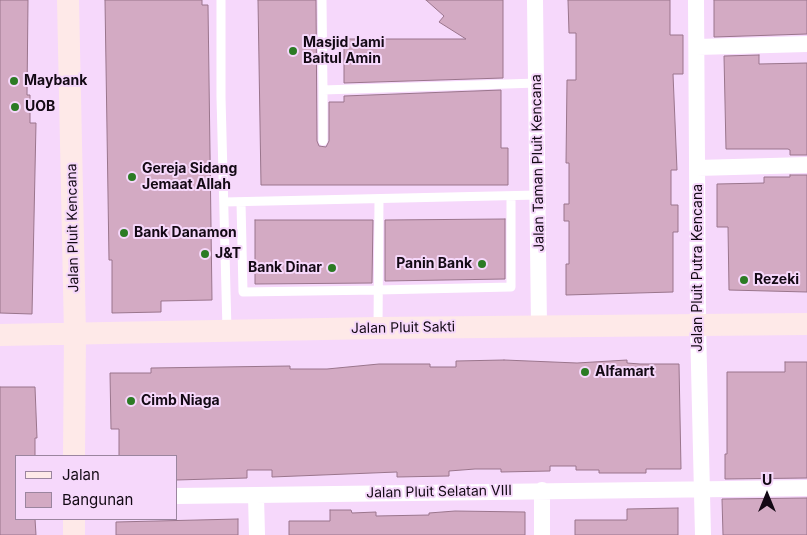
<!DOCTYPE html>
<style>
body{margin:0}
#map{position:relative;width:807px;height:535px;overflow:hidden;background:#f6d8fb;font-family:Inter,sans-serif}
canvas{display:block}
.legend{position:absolute;left:15px;top:455px;width:162px;height:65px;box-sizing:border-box;background:#f6d8fb;border:1px solid #9b859f;margin:0;padding:6px 9px;list-style:none;font-size:15px;color:#130914}
.legend li{display:flex;align-items:center;gap:10px;height:25px}
.legend b{width:25px;border:1px solid #9b859f}
.north{position:absolute;left:742px;top:470px;width:50px;height:50px;-webkit-text-stroke:4px #f6d8fb;paint-order:stroke;rotate:0deg;font-size:14px;font-weight:700;line-height:20px;text-align:center;color:#130914}
.north::after{content:'';display:block;margin:auto;width:18px;height:22px;background:#130914;clip-path:polygon(50% 0,100% 100%,50% 72%,0 100%)}
</style>
<div id="map">
<canvas width="807" height="535"></canvas>
<ul class="legend">
<li><b style="height:6px;background:#fee9e8"></b>Jalan</li>
<li><b style="height:14px;background:#d3aac3"></b>Bangunan</li>
</ul>
<div class="north">U</div>
</div>
<script>
const ctx = document.querySelector('canvas').getContext('2d');
ctx.lineJoin = 'round';
function fill(path, color) {
  ctx.fillStyle = color;
  ctx.fill(path, 'evenodd');
}
function shape(rows) {
  const path = new Path2D();
  for (const r of rows) {
    path.moveTo(r[0], r[1]);
    for (let i = 2; i < r.length; i += 2) path.lineTo(r[i], r[i + 1]);
  }
  return path;
}
function stroke(path, color, width, dash) {
  ctx.strokeStyle = color;
  ctx.lineWidth = width;
  ctx.lineCap = dash ? 'butt' : 'round';
  ctx.setLineDash(dash || []);
  ctx.stroke(path);
}
function write(font, color, halo, rows, align = 'center') {
  ctx.font = font + ' Inter,sans-serif';
  ctx.lineWidth = 4;
  ctx.setLineDash([]);
  ctx.textBaseline = 'middle';
  ctx.strokeStyle = halo;
  ctx.fillStyle = color;
  for (const [text, x, y, turn = 0] of rows) {
    ctx.save();
    ctx.translate(x, y);
    ctx.rotate((+turn || 0) * Math.PI / 180);
    ctx.textAlign = isNaN(turn) ? turn : align;
    if (halo) ctx.strokeText(text, 0, 0);
    ctx.fillText(text, 0, 0);
    ctx.restore();
  }
}
const building = shape([
 [0,0,28,0,27,95,30,95,30,123,36,123,32,314,0,313,0,0],
 [105,0,202,0,202,5,208,5,212,300,161,301,161,312,112,313,112,260,109,260,105,0],
 [258,0,316,0,317,141,319,146,326,147,329,141,329,102,344,102,344,96,501,90,501,148,508,148,508,185,261,185,258,0],
 [426,0,503,0,503,78,344,83,344,39,466,39,439,22,444,16,426,0],
 [568,0,670,0,670,35,683,35,683,74,673,74,677,170,671,170,671,205,678,205,678,232,673,232,673,292,566,295,566,264,569,264,569,221,564,221,564,204,569,204,569,163,566,163,567,80,576,80,576,33,569,33,568,0],
 [714,0,807,0,807,34,714,37,714,0],
 [759,55,759,64,807,63,807,155,790,155,790,150,788,149,726,149,724,56,759,55],
 [790,175,807,175,807,292,729,290,728,227,717,227,717,184,764,183,764,177,790,177,790,175],
 [505,219,505,279,385,281,385,220,505,219],
 [255,220,373,220,372,283,255,284,255,220],
 [504,360,577,363,627,360,627,363,640,364,679,364,681,469,646,469,646,473,599,473,599,470,576,470,576,466,550,466,550,471,501,472,501,469,475,469,449,471,449,476,397,477,397,472,272,477,272,470,247,470,247,478,176,480,176,456,119,456,119,429,111,429,110,373,151,373,151,368,290,366,290,369,327,369,379,364,430,364,430,367,456,367,456,361,504,360],
 [785,362,807,362,807,478,725,479,725,454,727,454,727,372,785,372,785,362],
 [0,387,35,387,37,438,35,438,35,456,16,456,16,519,35,519,36,535,0,535,0,387],
 [807,498,807,535,723,535,722,499,807,498],
 [678,508,678,535,575,535,575,520,627,520,627,509,678,508],
 [330,510,351,510,352,513,376,512,376,516,429,515,429,513,455,511,525,512,525,535,289,535,289,521,330,521,330,510],
 [238,519,238,535,116,535,116,522,238,519]
]);
fill(building, '#d3aac3');
stroke(building, '#9a758c', 1);
stroke(shape([
 [221,0,221,97,227,330],
 [322,0,323,90,537,83],
 [323,90,323,141],
 [224,202,538,195],
 [241,202,243,292,378,290,511,287,511,196],
 [378,327,379,199]
]), '#fff', 9);
stroke(shape([
 [535,0,539,326],
 [696,0,698,325,703,535],
 [697,47,807,44],
 [697,168,807,165],
 [542,490,542,535],
 [176,496,807,488],
 [256,496,257,535]
]), '#fff', 16);
stroke(shape([
 [68,0,75,334,74,456],
 [0,335,378,328,807,324],
 [74,519,74,535]
]), '#fee9e8', 22);
for (const [x, y, r, color] of [
 [293,51,5,"#2b7b24"],
 [14,81,5,"#2b7b24"],
 [15,107,5,"#2b7b24"],
 [132,177,5,"#2b7b24"],
 [124,233,5,"#2b7b24"],
 [205,254,5,"#2b7b24"],
 [482,264,5,"#2b7b24"],
 [332,268,5,"#2b7b24"],
 [744,280,5,"#2b7b24"],
 [585,372,5,"#2b7b24"],
 [131,401,5,"#2b7b24"]
]) {
  const dot = new Path2D();
  dot.arc(x, y, r, 0, 2 * Math.PI);
  ctx.fillStyle = color;
  ctx.fill(dot);
  stroke(dot, '#f6d8fb', 2);
}
write('bold 14px', '#130914', '#f6d8fb', [
 ["Masjid Jami",303,43],
 ["Baitul Amin",303,59],
 ["Maybank",24,81],
 ["UOB",25,107],
 ["Gereja Sidang",142,169],
 ["Jemaat Allah",142,185],
 ["Bank Danamon",134,233],
 ["J&T",215,254],
 ["Panin Bank",472,264,"right"],
 ["Bank Dinar",322,268,"right"],
 ["Rezeki",754,280],
 ["Alfamart",595,372],
 ["Cimb Niaga",141,401]
], 'left');
write('14px', '#130914', '#f6d8fb', [
 ["Jalan Taman Pluit Kencana",538,163,-91],
 ["Jalan Pluit Kencana",73,228,-91],
 ["Jalan Pluit Putra Kencana",698,268,-90],
 ["Jalan Pluit Sakti",403,328,-1],
 ["Jalan Pluit Selatan VIII",439,492,-1]
]);
</script>
